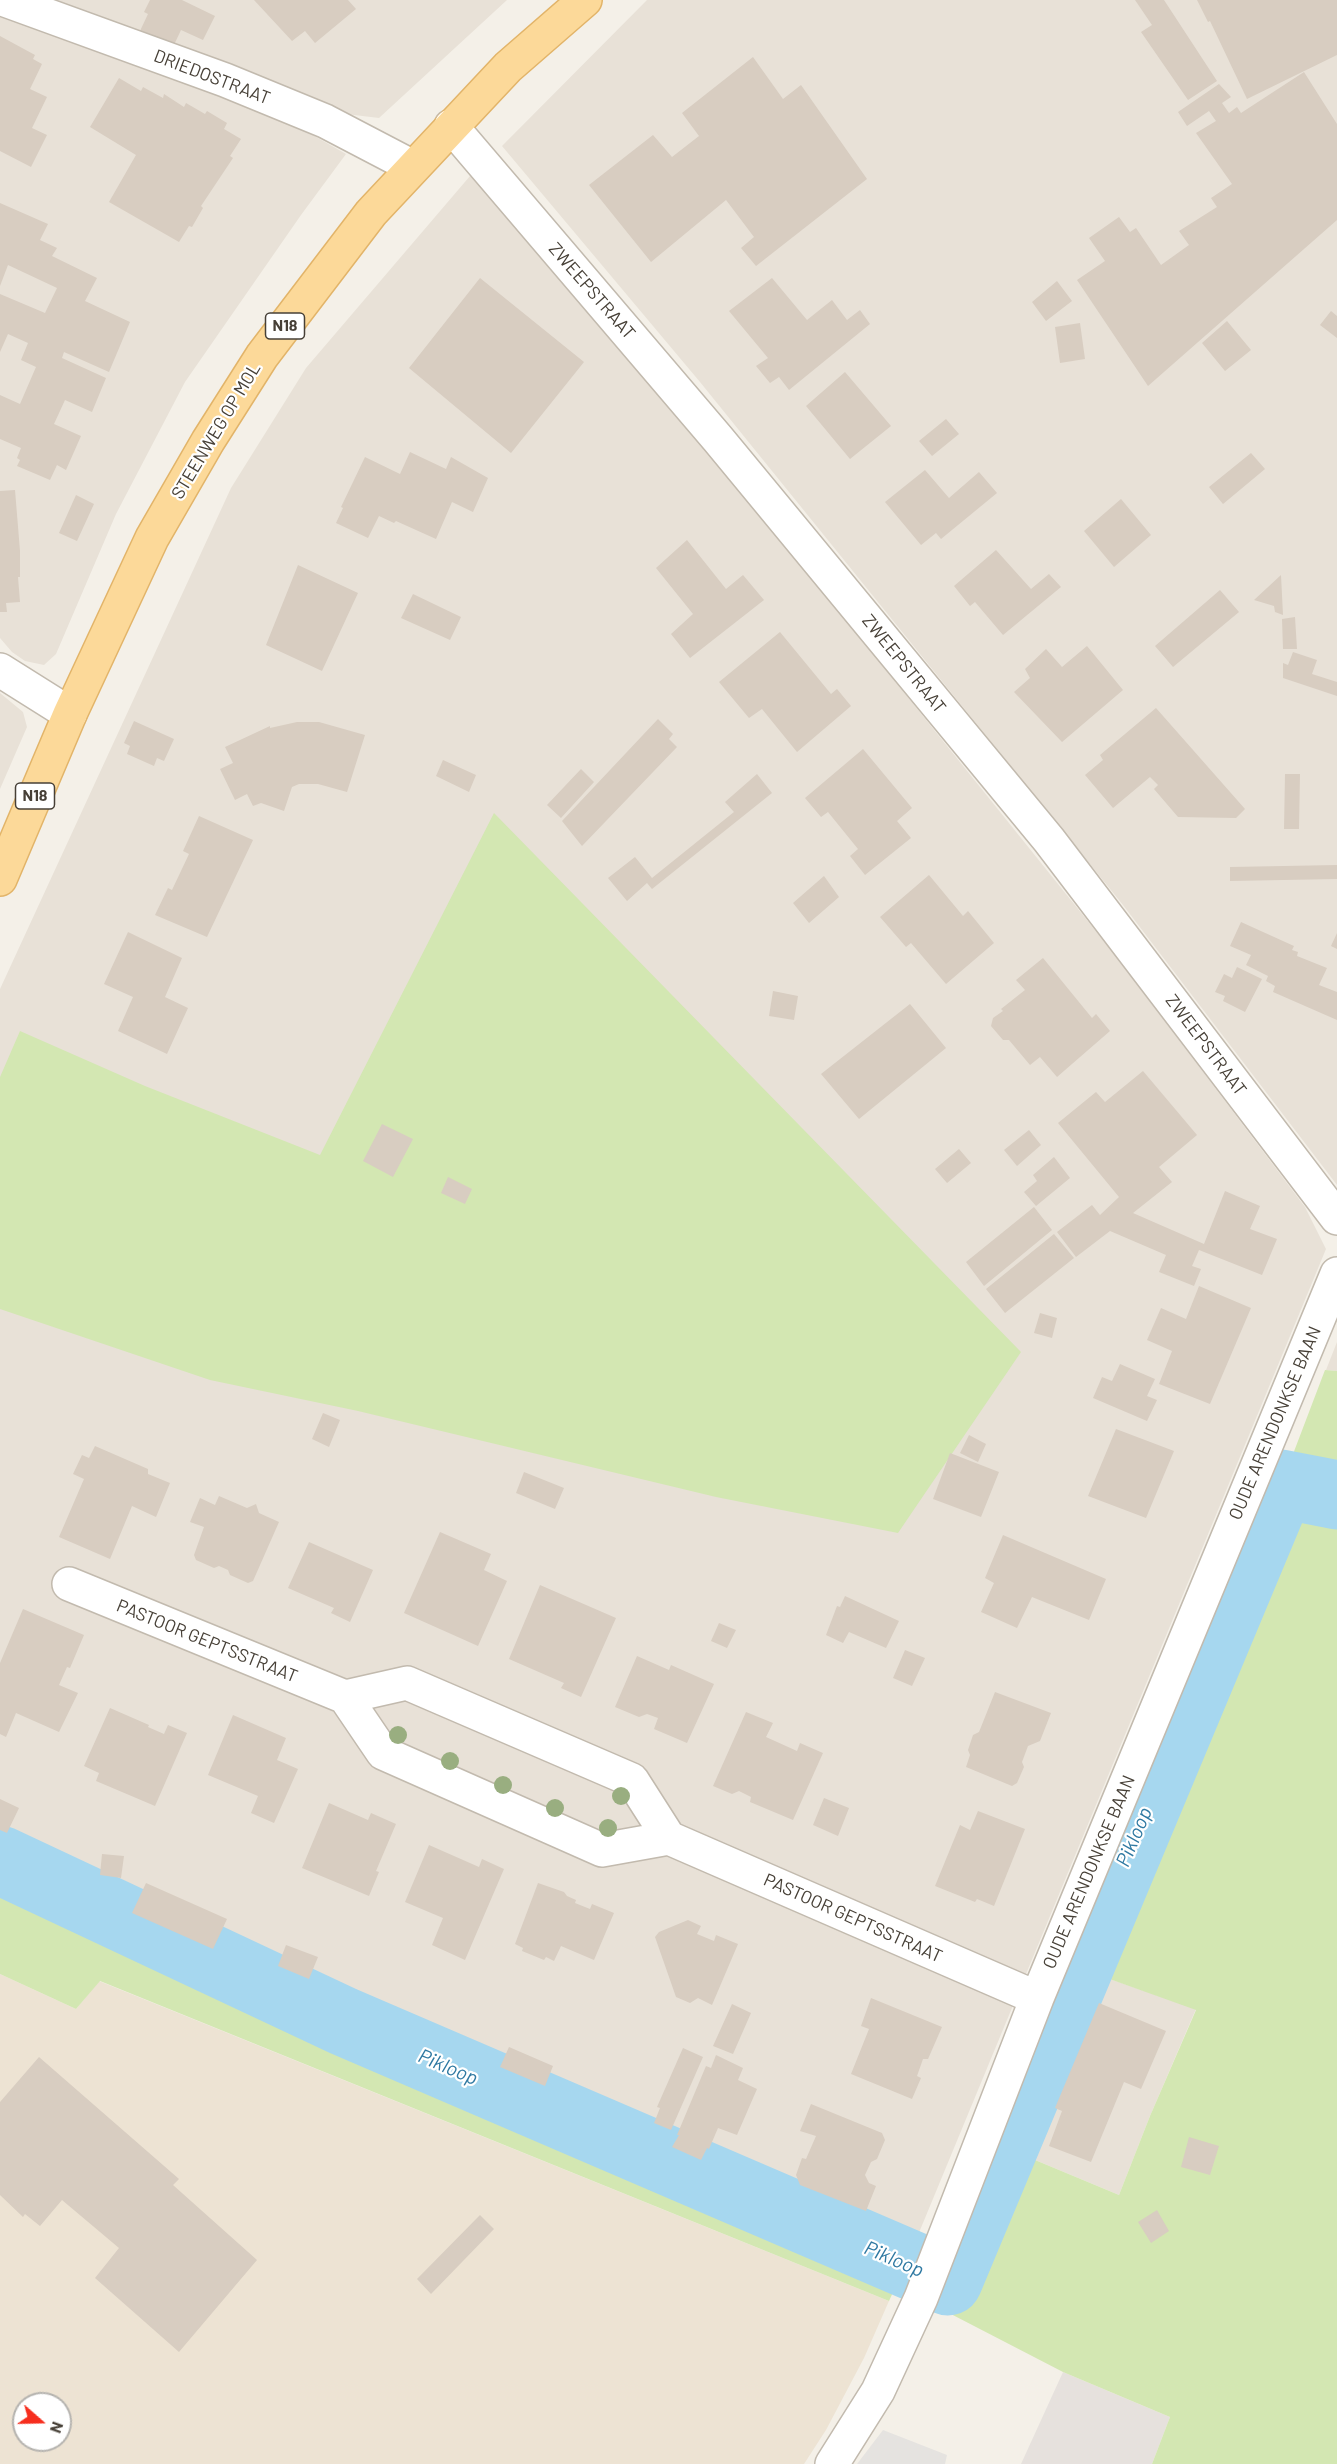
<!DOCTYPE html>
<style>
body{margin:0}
#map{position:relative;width:1337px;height:2464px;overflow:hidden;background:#f4f0e8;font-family:Barlow,sans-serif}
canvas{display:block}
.north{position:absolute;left:12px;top:2392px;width:60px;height:60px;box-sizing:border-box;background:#fff;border:2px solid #b5b3af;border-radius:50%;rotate:110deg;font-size:16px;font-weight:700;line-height:24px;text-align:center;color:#474037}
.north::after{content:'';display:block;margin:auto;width:21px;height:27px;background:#f62e1e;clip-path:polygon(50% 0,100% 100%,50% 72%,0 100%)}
</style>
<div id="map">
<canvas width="1337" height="2464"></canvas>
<div class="north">N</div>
</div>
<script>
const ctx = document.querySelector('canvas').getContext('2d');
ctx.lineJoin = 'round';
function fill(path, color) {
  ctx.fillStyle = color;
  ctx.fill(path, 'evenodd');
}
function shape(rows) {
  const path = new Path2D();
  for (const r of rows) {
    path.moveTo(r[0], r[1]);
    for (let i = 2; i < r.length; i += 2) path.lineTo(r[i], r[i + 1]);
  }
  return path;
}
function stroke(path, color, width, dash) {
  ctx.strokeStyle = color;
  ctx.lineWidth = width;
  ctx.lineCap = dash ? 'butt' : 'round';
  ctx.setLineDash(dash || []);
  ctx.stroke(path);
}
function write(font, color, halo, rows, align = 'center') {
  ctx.font = font + ' Barlow,sans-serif';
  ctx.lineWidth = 4.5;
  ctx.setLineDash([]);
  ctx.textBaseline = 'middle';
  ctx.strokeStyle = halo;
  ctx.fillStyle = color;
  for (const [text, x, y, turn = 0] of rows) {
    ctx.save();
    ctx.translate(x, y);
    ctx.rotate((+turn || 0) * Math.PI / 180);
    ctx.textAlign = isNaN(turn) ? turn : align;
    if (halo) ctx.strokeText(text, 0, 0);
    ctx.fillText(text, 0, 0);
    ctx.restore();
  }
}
fill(shape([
 [46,0,507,0,379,118,346,114],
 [647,0,1337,0,1337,1185,1123,905,700,382,502,146],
 [0,14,288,121,346,154,301,215,185,382,116,514,56,654,44,665,25,661,12,652,0,638],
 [470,176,506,204,673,405,1111,950,1305,1207,1326,1249,906,2264,343,2021,71,1882,0,1850,0,989,231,488,306,368],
 [0,693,23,712,27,727,0,789],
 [1337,1342,1337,1371,1325,1370,1326,1370],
 [1090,1972,1196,2009,1150,2116,1119,2195,1011,2150]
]), '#e8e1d7');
fill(shape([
 [1063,2372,1170,2417,1152,2464,1021,2464]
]), '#e6e1dd');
fill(shape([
 [0,1974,76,2009,99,1981,889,2301,864,2358,826,2430,804,2464,0,2464],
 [24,2404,60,2404,60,2440,24,2440]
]), '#ede3d3');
fill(shape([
 [494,813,1021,1352,898,1533,716,1497,358,1411,210,1380,0,1309,0,1077,20,1031,145,1086,320,1155],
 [1325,1370,1337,1371,1337,2464,1152,2464,1170,2417,1063,2372,947,2312,1011,2150,1119,2195,1150,2116,1196,2010,1090,1972,1285,1515,1290,1462],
 [0,1857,343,2021,906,2264,889,2301,100,1981,76,2009,0,1974]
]), '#d3e7b2');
fill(shape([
 [883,2430,947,2455,945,2464,857,2464]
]), '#e5e3e0');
stroke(shape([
 [0,1860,343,2021,948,2281,1281,1484,1337,1495]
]), '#a6d7ef', 69);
fill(shape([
 [150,0,182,0,215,16,203,40,181,30,173,47,140,31,148,14,144,12],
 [254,0,348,0,356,9,315,43,305,31,292,41],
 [1135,0,1164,0,1217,81,1188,100,1141,32,1152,25],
 [1197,0,1337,0,1337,55,1247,99,1210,21,1208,22],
 [0,36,35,55,33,59,42,64,30,89,47,97,32,128,47,135,31,167,0,151],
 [753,57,783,99,801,85,867,179,756,266,741,248,754,237,726,200,651,262,589,185,653,135,672,157,699,136,682,113],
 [1304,72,1337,124,1337,220,1148,386,1077,280,1105,261,1089,238,1119,217,1130,232,1136,228,1161,265,1189,245,1179,231,1217,207,1211,198,1232,184,1196,133,1216,121,1209,111,1187,126,1178,112,1219,84,1231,97,1222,103,1229,113,1237,107,1241,113],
 [119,78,141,91,143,87,163,98,164,94,184,107,186,103,205,114,207,111,227,123,224,129,241,139,230,156,233,158,201,206,203,208,192,227,189,226,179,242,109,202,136,155,90,127],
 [0,203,48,224,40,240,57,248,52,256,97,278,85,301,130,322,109,372,64,352,62,358,106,378,92,412,65,400,54,424,81,436,66,470,57,465,50,480,17,466,20,460,17,458,21,448,0,439,0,395,20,404,36,367,21,360,28,343,8,334,0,352,0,294,45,313,57,288,8,265,0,286],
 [480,278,584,362,511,453,409,368],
 [772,278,807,320,832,300,847,320,860,310,870,324,789,390,779,377,770,383,756,366,768,358,729,311],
 [1057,281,1072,301,1046,321,1032,302],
 [1331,311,1337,316,1337,338,1320,325],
 [1227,321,1251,350,1225,371,1202,343],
 [1080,323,1085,359,1060,363,1055,327],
 [845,372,891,426,850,459,806,406],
 [946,419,959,434,932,456,919,441],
 [410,452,446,469,451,457,488,478,473,512,452,502,436,539,396,521,394,523,379,516,368,538,336,523,343,508,341,507,365,457,400,474],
 [1251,453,1265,469,1223,504,1209,487],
 [925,470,949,498,979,472,997,493,941,539,936,533,921,545,885,502],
 [15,490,20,551,20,577,18,577,20,602,6,603,7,612,0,612,0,491],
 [76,495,94,504,77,541,59,533],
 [1121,499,1151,535,1114,567,1084,531],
 [687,540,726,589,743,575,764,600,690,658,671,634,693,614,656,568],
 [996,550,1031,589,1049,574,1061,587,1003,635,975,602,970,606,954,586],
 [298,565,358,593,322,671,266,645],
 [1281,575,1283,615,1275,612,1274,606,1254,600],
 [1220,590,1239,612,1173,667,1155,646],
 [413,594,461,617,450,640,401,618],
 [1295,617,1297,649,1283,649,1282,619],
 [780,632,831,694,837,689,851,706,797,752,762,709,749,718,719,682],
 [1087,646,1123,690,1062,742,1014,692,1030,678,1025,669,1046,649,1062,667],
 [1293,652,1317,660,1312,674,1337,682,1337,696,1283,678,1283,663,1288,665],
 [1156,708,1245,809,1236,818,1178,817,1154,789,1158,785,1150,777,1113,808,1085,775,1103,760,1100,755],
 [658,719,673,734,669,739,677,747,582,846,562,821],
 [134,721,174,739,164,761,157,758,154,766,127,754,130,746,124,743],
 [297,722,319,722,365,735,347,792,318,784,299,784,292,787,284,811,261,803,253,806,247,794,235,800,220,769,233,763,225,747,270,726,270,728],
 [863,749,912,808,897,821,911,838,865,875,850,856,858,849,828,812,821,817,805,798],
 [443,760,476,775,469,792,436,776],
 [581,769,594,782,561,818,547,805],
 [757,774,772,793,652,889,647,883,627,901,608,878,635,857,652,878,734,812,725,802],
 [1285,774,1300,774,1299,829,1284,829],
 [199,816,253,840,207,937,155,915,168,888,172,890,189,854,183,851],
 [1337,865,1337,879,1230,881,1230,867],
 [929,875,963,916,968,911,994,943,946,984,911,943,906,947,880,917],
 [824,876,839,897,809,923,793,903],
 [1241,922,1294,946,1292,950,1298,952,1297,956,1327,968,1319,985,1337,992,1337,1020,1273,992,1275,986,1266,981,1268,976,1246,965,1251,955,1230,946],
 [128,932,182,958,165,997,188,1008,167,1054,118,1031,133,997,104,984],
 [1337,933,1337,949,1331,946],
 [1043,958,1092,1018,1096,1014,1110,1031,1057,1077,1040,1057,1030,1065,1009,1040,1003,1040,991,1026,993,1018,1003,1011,1001,1009,1025,990,1016,980],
 [1237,967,1262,979,1245,1012,1223,1001,1225,996,1215,992,1224,974,1232,978],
 [773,991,798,996,794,1020,769,1016],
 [910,1004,946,1048,859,1119,821,1074],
 [1143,1071,1197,1135,1159,1167,1172,1182,1133,1213,1204,1244,1225,1191,1260,1206,1250,1229,1277,1239,1262,1275,1199,1250,1192,1266,1201,1269,1194,1286,1159,1272,1166,1255,1110,1231,1076,1257,1057,1232,1092,1205,1100,1215,1119,1197,1058,1123,1096,1092,1105,1102],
 [382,1124,413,1139,393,1177,363,1161],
 [1029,1130,1041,1145,1017,1166,1004,1150],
 [959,1149,971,1163,947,1183,935,1169],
 [1054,1157,1070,1178,1036,1206,1024,1192,1037,1181,1033,1175],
 [448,1177,472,1189,465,1204,441,1193],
 [1034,1207,1052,1230,984,1286,966,1262],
 [1054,1234,1074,1258,1005,1313,986,1289],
 [1199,1286,1251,1308,1210,1404,1159,1384,1172,1351,1147,1340,1161,1308,1186,1319],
 [1040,1313,1057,1318,1052,1338,1034,1333],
 [1120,1364,1155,1379,1147,1396,1157,1400,1147,1421,1093,1398,1102,1377,1112,1381],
 [323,1413,340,1420,329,1447,312,1439],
 [1116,1429,1174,1451,1146,1518,1088,1496],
 [969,1435,986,1444,978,1462,960,1453],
 [95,1446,148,1469,148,1474,170,1483,156,1517,132,1506,110,1559,59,1537,84,1479,73,1474,82,1455,89,1458],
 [950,1453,999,1472,981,1517,933,1499],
 [524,1472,564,1488,555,1509,516,1493],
 [219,1496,247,1508,256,1504,259,1513,279,1522,253,1581,248,1583,230,1575,228,1570,219,1566,214,1568,196,1560,194,1555,204,1527,190,1522,200,1498,215,1505],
 [440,1532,491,1554,484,1570,507,1581,478,1646,404,1613],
 [1003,1535,1106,1579,1089,1620,1032,1597,1017,1628,981,1612,994,1583,985,1578],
 [309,1542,373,1570,350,1622,331,1613,334,1608,288,1588],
 [540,1585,616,1618,581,1697,561,1688,564,1683,509,1659],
 [845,1596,899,1621,886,1648,849,1632,843,1643,826,1635,837,1606,840,1607],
 [23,1609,84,1635,70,1668,67,1667,59,1685,78,1693,59,1732,16,1713,6,1737,0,1734,0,1663],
 [719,1623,736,1630,727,1648,711,1641],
 [905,1650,925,1658,912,1686,893,1678],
 [637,1656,669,1670,671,1665,714,1684,687,1743,654,1729,658,1718,647,1714,639,1717,615,1707],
 [995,1692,1051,1713,1040,1741,1028,1746,1022,1762,1024,1767,1017,1783,1012,1786,966,1767,970,1755,968,1750,973,1735,979,1732],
 [110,1708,149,1725,148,1727,164,1734,168,1725,187,1733,155,1806,96,1781,99,1773,84,1766],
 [746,1712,773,1723,766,1737,797,1751,800,1743,823,1753,793,1820,750,1802,751,1797,739,1791,732,1794,713,1786],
 [233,1715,286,1738,277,1760,298,1769,274,1823,251,1813,258,1796,208,1775],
 [824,1798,849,1808,838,1836,813,1825],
 [0,1799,19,1808,7,1833,0,1830],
 [329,1803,368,1820,371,1813,396,1824,376,1871,379,1872,369,1896,302,1868],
 [978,1811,1025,1829,994,1906,977,1899,975,1902,935,1886,960,1825,970,1830],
 [429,1845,479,1867,482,1859,504,1869,465,1960,432,1945,443,1918,405,1902],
 [102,1854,124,1856,121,1878,100,1875],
 [146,1883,227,1919,213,1949,132,1913],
 [538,1883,564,1892,567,1896,576,1900,575,1903,590,1909,592,1904,614,1913,594,1960,561,1946,554,1961,546,1957,544,1960,522,1951,523,1948,515,1944],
 [688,1920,701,1926,697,1934,714,1941,716,1935,738,1944,712,2005,698,1998,690,2003,676,1997,655,1937,659,1932],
 [286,1945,318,1957,309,1979,278,1966],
 [871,1998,942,2027,928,2059,923,2059,917,2076,921,2078,912,2099,851,2074,869,2029,861,2026],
 [1099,2003,1166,2031,1141,2089,1124,2082,1091,2162,1049,2146,1062,2111,1055,2108],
 [732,2004,751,2013,733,2054,713,2046],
 [509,2047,553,2066,545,2086,500,2067],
 [683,2048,703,2057,671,2130,654,2123,660,2108,657,2107],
 [716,2055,743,2068,738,2080,757,2089,737,2135,718,2128,709,2149,707,2148,701,2160,672,2147,679,2135,677,2135,706,2066,711,2068],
 [39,2057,179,2179,173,2185,257,2260,179,2352,95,2278,119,2248,62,2200,40,2226,25,2214,23,2217,0,2195,0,2102],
 [811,2104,882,2133,885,2140,877,2159,871,2162,865,2175,869,2183,876,2186,866,2211,800,2185,796,2175,802,2158,806,2159,816,2136,800,2131],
 [1189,2137,1219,2146,1210,2175,1181,2167],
 [1157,2210,1169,2231,1151,2243,1138,2222],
 [480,2215,494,2229,431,2294,417,2279]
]), '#d8cdc1');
const minor = shape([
 [5,0,225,80,325,121,413,167],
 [451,126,718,439,1049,840,1337,1218],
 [0,670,70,714],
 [69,1584,345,1697,407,1683,632,1780,669,1838,1037,1998],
 [345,1697,383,1753,602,1850,669,1838],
 [832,2464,878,2391,921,2298,1037,1998,1337,1274]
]);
const major = shape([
 [0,879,70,714,152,538,208,441,262,356,371,213,508,67,585,0]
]);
stroke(minor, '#c2baae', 36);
stroke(major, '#e2b469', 36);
stroke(minor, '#fff', 33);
stroke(major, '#fcd999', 33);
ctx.fillStyle = '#99ae80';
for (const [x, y] of [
 [398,1735],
 [450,1761],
 [503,1785],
 [621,1796],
 [555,1808],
 [608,1828]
]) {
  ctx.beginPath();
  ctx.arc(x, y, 9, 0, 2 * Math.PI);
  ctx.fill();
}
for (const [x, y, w] of [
 [285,326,39],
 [35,796,39]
]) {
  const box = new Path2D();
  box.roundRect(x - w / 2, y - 13, w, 26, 4.5);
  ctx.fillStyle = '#fff';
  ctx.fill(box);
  stroke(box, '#474037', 1.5);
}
write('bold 16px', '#474037', null, [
 ["N18",285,326],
 ["N18",35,796]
]);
write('18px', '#474037', '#fff', [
 ["DRIEDOSTRAAT",212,77,21],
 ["ZWEEPSTRAAT",592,291,49],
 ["STEENWEG OP MOL",216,431,-59],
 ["ZWEEPSTRAAT",904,664,51],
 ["ZWEEPSTRAAT",1206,1045,53],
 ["OUDE ARENDONKSE BAAN",1275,1423,-67],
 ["PASTOOR GEPTSSTRAAT",207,1641,22],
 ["OUDE ARENDONKSE BAAN",1089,1872,-67],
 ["PASTOOR GEPTSSTRAAT",853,1918,24]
]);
write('italic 20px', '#2f79a2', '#fff', [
 ["Pikloop",1134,1837,-67],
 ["Pikloop",448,2067,23],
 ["Pikloop",894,2259,23]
]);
</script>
